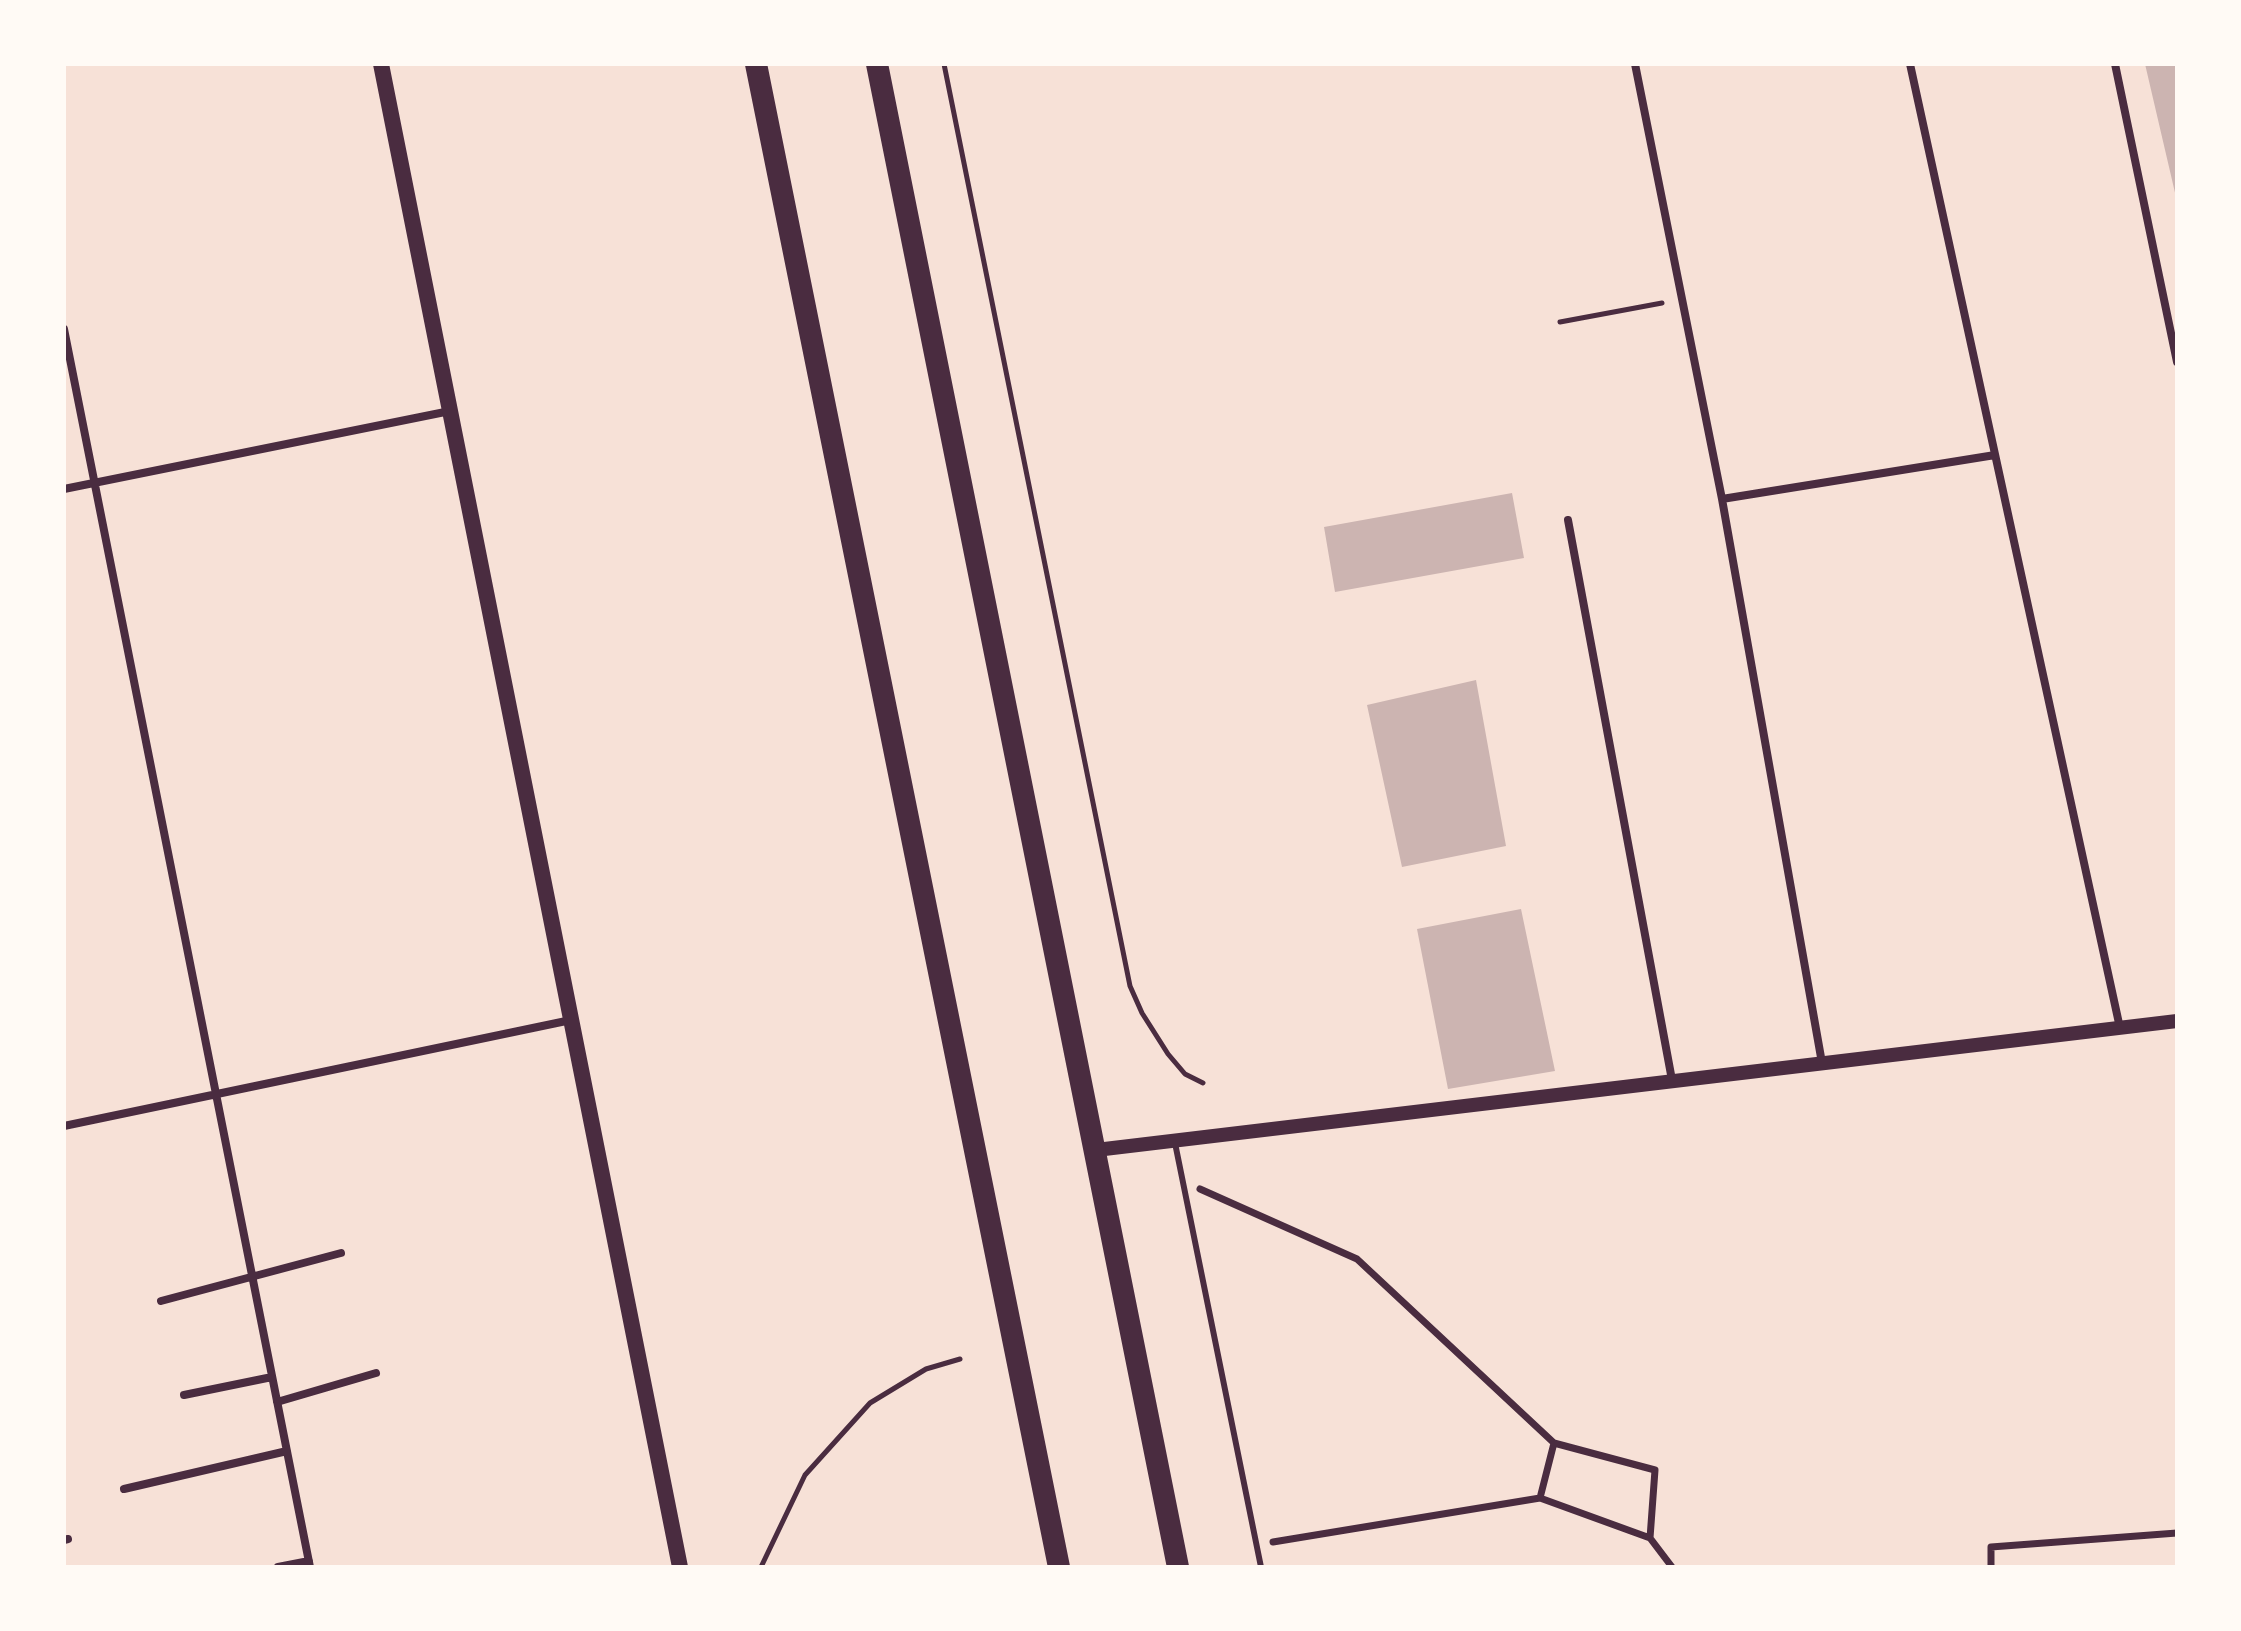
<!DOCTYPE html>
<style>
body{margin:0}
#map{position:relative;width:2241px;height:1631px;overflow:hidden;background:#f7e1d7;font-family:"Noto Serif",serif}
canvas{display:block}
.frame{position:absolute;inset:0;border:66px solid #fffaf5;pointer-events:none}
</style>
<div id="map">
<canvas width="2241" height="1631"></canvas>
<div class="frame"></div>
</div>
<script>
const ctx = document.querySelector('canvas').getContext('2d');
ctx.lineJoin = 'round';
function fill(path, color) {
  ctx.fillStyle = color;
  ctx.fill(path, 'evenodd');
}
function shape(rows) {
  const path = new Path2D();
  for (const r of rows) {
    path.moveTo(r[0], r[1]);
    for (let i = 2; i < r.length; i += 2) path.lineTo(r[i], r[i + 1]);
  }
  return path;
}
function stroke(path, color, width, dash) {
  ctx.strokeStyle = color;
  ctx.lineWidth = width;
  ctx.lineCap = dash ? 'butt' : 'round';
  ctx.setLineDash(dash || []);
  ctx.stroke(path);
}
fill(shape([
 [2145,64,2177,64,2177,197,2176,197],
 [1512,493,1524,558,1335,592,1324,527],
 [1476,680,1506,846,1402,867,1367,705],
 [1521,909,1555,1071,1448,1089,1417,929]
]), '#ccb4b1');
stroke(shape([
 [944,64,1130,986,1142,1013,1168,1054,1185,1074,1203,1083],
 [1560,322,1662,303],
 [761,1567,805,1475,870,1403,926,1369,960,1359]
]), '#4a2c40', 5);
stroke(shape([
 [1175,1143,1261,1567]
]), '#4a2c40', 6);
stroke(shape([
 [1200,1189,1357,1259,1554,1443,1655,1470,1650,1538],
 [1540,1498,1554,1443],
 [1273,1542,1540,1498,1650,1538,1672,1567],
 [1991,1567,1991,1547,2177,1533]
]), '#4a2c40', 7);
stroke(shape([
 [1635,64,1722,499,1822,1063],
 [1910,64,2120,1028],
 [2115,64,2177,362],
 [64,329,310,1567],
 [64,489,450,411],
 [1722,499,1995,455],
 [1568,520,1672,1080],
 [64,1126,571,1020],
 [161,1301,341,1253],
 [184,1395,272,1377],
 [277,1402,376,1373],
 [124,1489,287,1451],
 [64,1540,68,1539],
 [278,1567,309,1561]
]), '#4a2c40', 8);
stroke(shape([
 [1096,1150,2177,1021]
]), '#4a2c40', 14);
stroke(shape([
 [381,64,680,1567]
]), '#4a2c40', 16);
stroke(shape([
 [756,64,1059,1567],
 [877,64,1178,1567]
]), '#4a2c40', 22);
</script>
